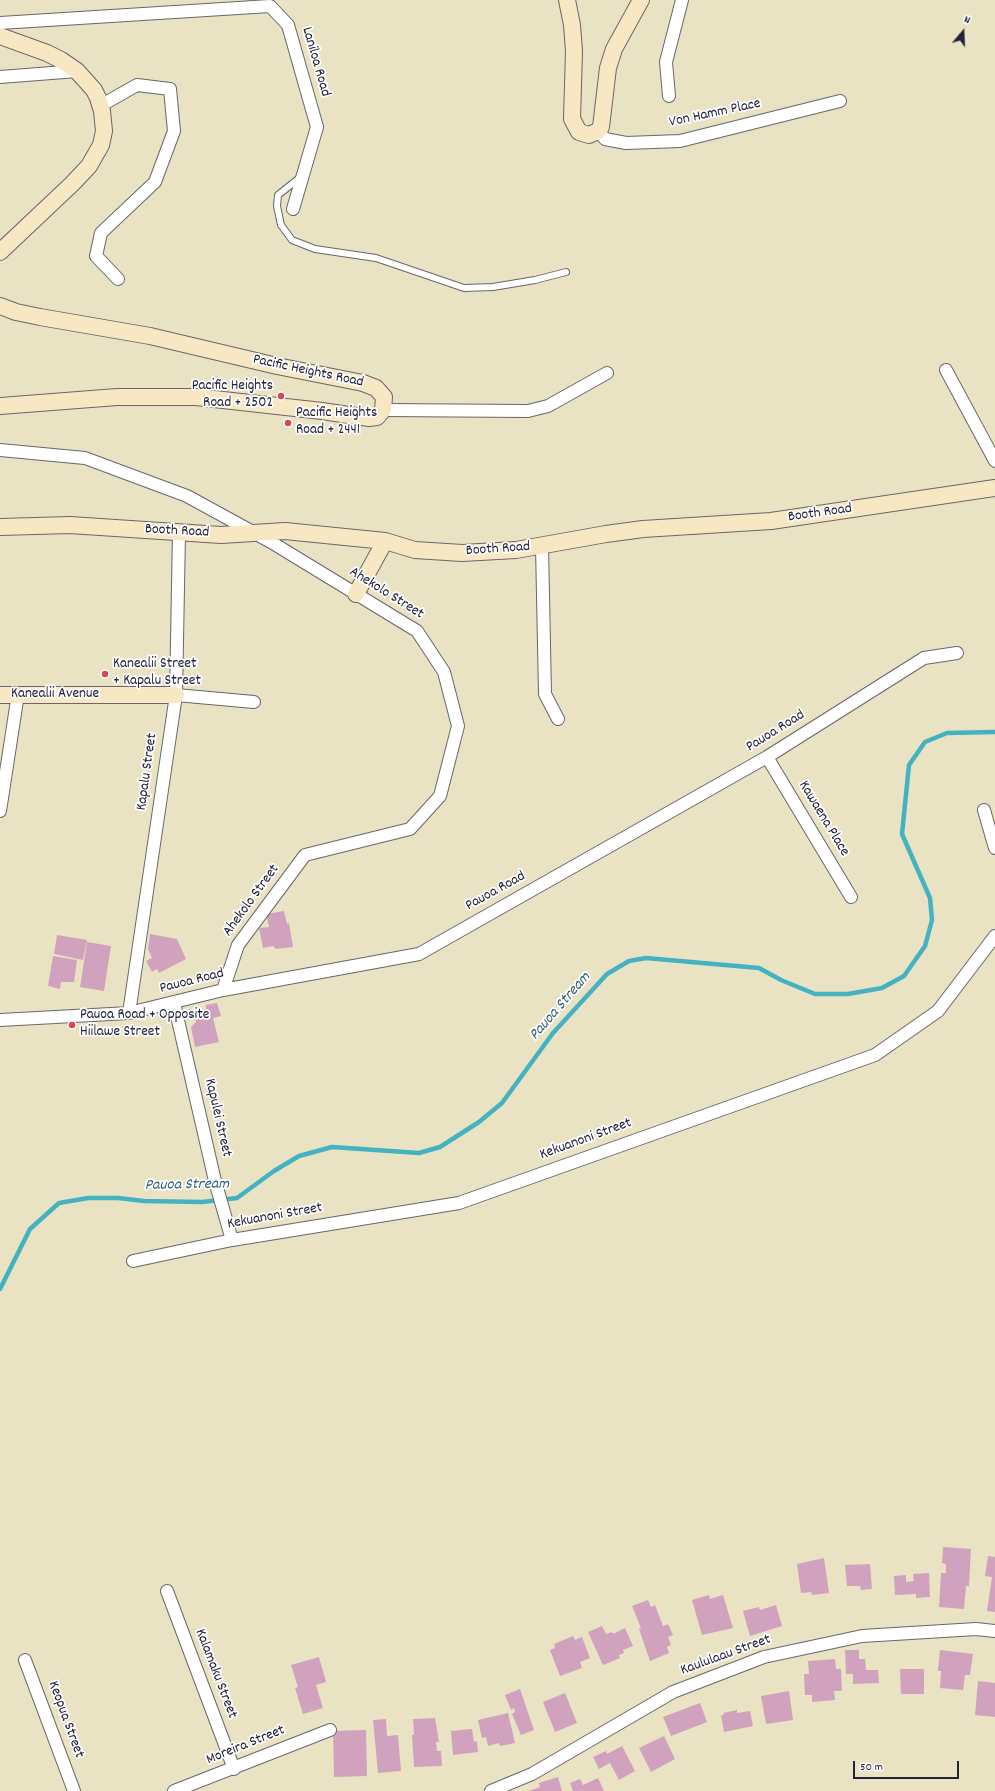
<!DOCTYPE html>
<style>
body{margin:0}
#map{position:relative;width:995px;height:1791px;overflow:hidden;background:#e9e3c3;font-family:Dekko,sans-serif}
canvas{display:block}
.north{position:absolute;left:943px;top:12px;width:40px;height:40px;-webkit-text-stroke:3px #fff;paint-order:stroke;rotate:19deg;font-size:11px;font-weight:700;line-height:16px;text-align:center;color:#22223b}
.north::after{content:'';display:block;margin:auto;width:14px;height:18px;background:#22223b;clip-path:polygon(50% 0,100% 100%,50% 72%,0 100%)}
.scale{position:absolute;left:853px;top:1761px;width:106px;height:18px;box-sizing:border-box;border:2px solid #22223b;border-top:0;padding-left:5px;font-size:12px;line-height:14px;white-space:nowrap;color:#22223b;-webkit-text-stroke:3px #fff;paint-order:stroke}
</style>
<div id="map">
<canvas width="995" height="1791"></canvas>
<div class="north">N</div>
<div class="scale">50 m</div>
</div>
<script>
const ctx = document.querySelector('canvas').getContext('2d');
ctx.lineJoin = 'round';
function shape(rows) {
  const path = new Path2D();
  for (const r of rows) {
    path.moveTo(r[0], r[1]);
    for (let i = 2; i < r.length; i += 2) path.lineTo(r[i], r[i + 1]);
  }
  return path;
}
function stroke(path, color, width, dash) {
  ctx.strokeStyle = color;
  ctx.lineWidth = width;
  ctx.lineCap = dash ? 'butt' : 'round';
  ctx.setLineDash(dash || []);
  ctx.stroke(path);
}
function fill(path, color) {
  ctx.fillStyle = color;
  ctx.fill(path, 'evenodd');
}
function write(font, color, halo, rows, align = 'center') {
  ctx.font = font + ' Dekko,sans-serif';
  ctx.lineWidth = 3.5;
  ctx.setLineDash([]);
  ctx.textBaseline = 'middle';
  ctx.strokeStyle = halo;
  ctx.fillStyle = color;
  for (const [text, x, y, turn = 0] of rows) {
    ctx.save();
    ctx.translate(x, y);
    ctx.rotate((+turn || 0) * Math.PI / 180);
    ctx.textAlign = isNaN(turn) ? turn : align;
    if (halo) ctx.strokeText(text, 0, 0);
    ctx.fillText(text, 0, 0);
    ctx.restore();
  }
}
stroke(shape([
 [0,1289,30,1229,59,1203,88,1198,118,1198,144,1201,202,1202,237,1198,274,1171,299,1156,332,1147,419,1153,440,1147,479,1122,502,1103,553,1033,607,974,629,961,646,958,759,968,781,980,815,994,848,994,882,988,904,976,925,946,932,920,930,898,902,834,909,765,925,742,947,733,995,732]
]), '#45b2c1', 4.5);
fill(shape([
 [284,911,287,924,289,923,293,947,276,949,273,946,263,948,259,928,269,927,266,914],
 [150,934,177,939,186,959,159,973,157,969,152,972,146,961,152,958,148,949],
 [57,935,87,940,83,960,54,954],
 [87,942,111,946,104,991,80,987],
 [53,956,77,960,74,982,61,982,60,989,48,986],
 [217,1003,221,1016,213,1018,219,1042,195,1047,191,1027,196,1022,193,1013,206,1009,206,1005],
 [943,1547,971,1549,969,1586,966,1586,964,1609,939,1607,941,1573,946,1573,946,1564,942,1563],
 [988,1556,995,1557,995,1612,987,1611,992,1577,985,1576],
 [824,1558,829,1593,812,1595,811,1592,801,1593,797,1564],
 [870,1564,872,1589,861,1590,860,1586,847,1586,845,1565],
 [929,1573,930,1597,916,1598,916,1594,895,1595,894,1576,906,1575,906,1582,914,1581,913,1574],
 [709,1595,710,1599,723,1595,733,1628,702,1635,692,1600],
 [648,1600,651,1607,655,1605,663,1626,668,1624,673,1635,668,1637,671,1645,667,1647,669,1653,650,1661,639,1629,641,1628,632,1606],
 [776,1605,782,1626,750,1636,743,1611,759,1607,760,1610],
 [602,1626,606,1634,612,1632,613,1634,625,1628,633,1646,623,1650,624,1653,619,1655,620,1658,603,1665,588,1632],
 [573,1636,575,1640,582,1637,590,1658,580,1662,582,1668,560,1676,550,1650,555,1648,554,1644],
 [845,1650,859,1650,859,1659,865,1659,866,1670,878,1670,879,1683,853,1684,853,1674,846,1674],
 [940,1650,973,1654,970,1675,965,1675,963,1690,940,1688,941,1671,938,1671],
 [319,1657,326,1682,316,1685,323,1708,303,1714,295,1688,298,1687,291,1665],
 [835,1659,836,1669,841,1669,842,1691,834,1691,835,1700,812,1702,812,1695,805,1695,804,1674,809,1674,808,1661],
 [900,1669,924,1669,924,1694,901,1694],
 [978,1681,995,1683,995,1717,975,1715],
 [520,1689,534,1730,521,1735,512,1714,515,1712,514,1708,511,1710,505,1695],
 [789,1691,793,1720,766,1724,761,1696],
 [565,1693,577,1723,555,1732,543,1702],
 [700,1703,707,1722,671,1736,663,1717],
 [737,1710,737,1713,750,1711,753,1726,724,1732,721,1715,724,1715,723,1713],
 [508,1713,515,1743,500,1746,499,1743,488,1746,486,1737,482,1738,478,1720],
 [435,1718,439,1742,436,1742,437,1751,441,1751,442,1766,414,1767,412,1735,414,1735,413,1719],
 [386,1719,387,1736,398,1735,401,1771,378,1773,373,1720],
 [472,1729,474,1742,477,1741,478,1752,453,1755,451,1731],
 [366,1730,367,1776,334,1777,333,1731],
 [664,1736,675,1759,651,1772,639,1748],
 [622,1746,635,1771,619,1780,610,1763,599,1769,593,1757,606,1751,607,1754],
 [558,1777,562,1791,529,1791,540,1787,539,1783],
 [598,1778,604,1791,573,1791,570,1783,580,1779,583,1785]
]), '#d0a2be');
const lane = shape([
 [302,176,278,195,277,206,281,225,292,240,315,249,376,258,464,288,493,287,535,280,566,272]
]);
const street = shape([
 [0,23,270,6,288,25,317,127,293,209],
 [0,77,77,71],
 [669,96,666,62,682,0],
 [100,106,137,85,170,89,174,131,155,182,101,233,96,256,118,279],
 [598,131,605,139,626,143,680,141,840,101],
 [946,370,995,461],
 [383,410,528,411,548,406,607,373],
 [0,450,85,458,187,496,271,542,417,631,444,672,458,726,440,796,410,829,305,855,238,945,223,990],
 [542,546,545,694,558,719],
 [176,695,254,702],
 [767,757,851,897],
 [984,810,995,848],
 [0,811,18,694],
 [174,1003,215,1181,232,1240],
 [129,1013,176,695,179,533],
 [0,1020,129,1013,223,990,419,954,767,757,924,658,957,653],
 [133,1261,232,1240,459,1203,875,1055,938,1011,995,936],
 [167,1591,234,1769],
 [25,1660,74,1791],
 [174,1791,330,1730],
 [491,1791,532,1774,673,1692,764,1657,862,1636,976,1629,995,1631]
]);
const secondary = shape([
 [567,0,572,25,574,51,572,119,579,132,589,135,598,131,601,127,608,68,614,49,641,0],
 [0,36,47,53,61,60,77,71,94,90,98,98,102,111,104,131,101,145,89,166,72,184,0,252],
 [0,306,16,312,40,317,150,336,277,366,363,383,376,388,384,397,383,410,377,417,369,418,322,411,196,397,117,397,0,406],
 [0,527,70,525,221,535,285,531,385,541,415,550,462,553,516,550,606,534,643,529,771,521,995,488],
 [356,594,385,541],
 [0,695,176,695]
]);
stroke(lane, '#68666b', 8);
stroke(street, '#68666b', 14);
stroke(secondary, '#68666b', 18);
stroke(lane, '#fff', 6);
stroke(street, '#fff', 12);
stroke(secondary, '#f7e8c3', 16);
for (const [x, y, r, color] of [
 [281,396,4,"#d1495b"],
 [288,423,4,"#d1495b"],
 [105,674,4,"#d1495b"],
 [72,1025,4,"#d1495b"]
]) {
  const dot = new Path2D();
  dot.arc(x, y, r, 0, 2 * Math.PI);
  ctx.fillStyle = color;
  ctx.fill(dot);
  stroke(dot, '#fff', 1.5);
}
write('15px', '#22223b', '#fff', [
 ["Laniloa Road",315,62,74],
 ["Von Hamm Place",715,114,-12],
 ["Pacific Heights Road",308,372,12],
 ["Booth Road",820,514,-8],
 ["Booth Road",177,532,3],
 ["Booth Road",498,550,-4],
 ["Ahekolo Street",386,594,32],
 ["Kanealii Avenue",55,695],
 ["Pauoa Road",776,732,-32],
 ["Kapalu Street",148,772,-82],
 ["Kawaena Place",823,819,59],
 ["Pauoa Road",496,892,-29],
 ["Ahekolo Street",252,901,-54],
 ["Pauoa Road",192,982,-14],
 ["Kapulei Street",217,1118,77],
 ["Kekuanoni Street",586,1140,-20],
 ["Kekuanoni Street",275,1217,-10],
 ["Kaululaau Street",726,1656,-20],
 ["Kalamaku Street",215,1674,69],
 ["Keopua Street",65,1720,70],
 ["Moreira Street",246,1746,-22]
]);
write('15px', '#22223b', '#fff', [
 ["Pacific Heights",273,387,"right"],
 ["Road + 2502",273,404,"right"],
 ["Pacific Heights",296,414],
 ["Road + 2441",296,431],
 ["Kanealii Street",113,665],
 ["+ Kapalu Street",113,682],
 ["Pauoa Road + Opposite",80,1016],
 ["Hiilawe Street",80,1033]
], 'left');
write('italic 16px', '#326377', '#fff', [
 ["Pauoa Stream",561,1007,-49],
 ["Pauoa Stream",187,1186,-1]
]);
</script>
